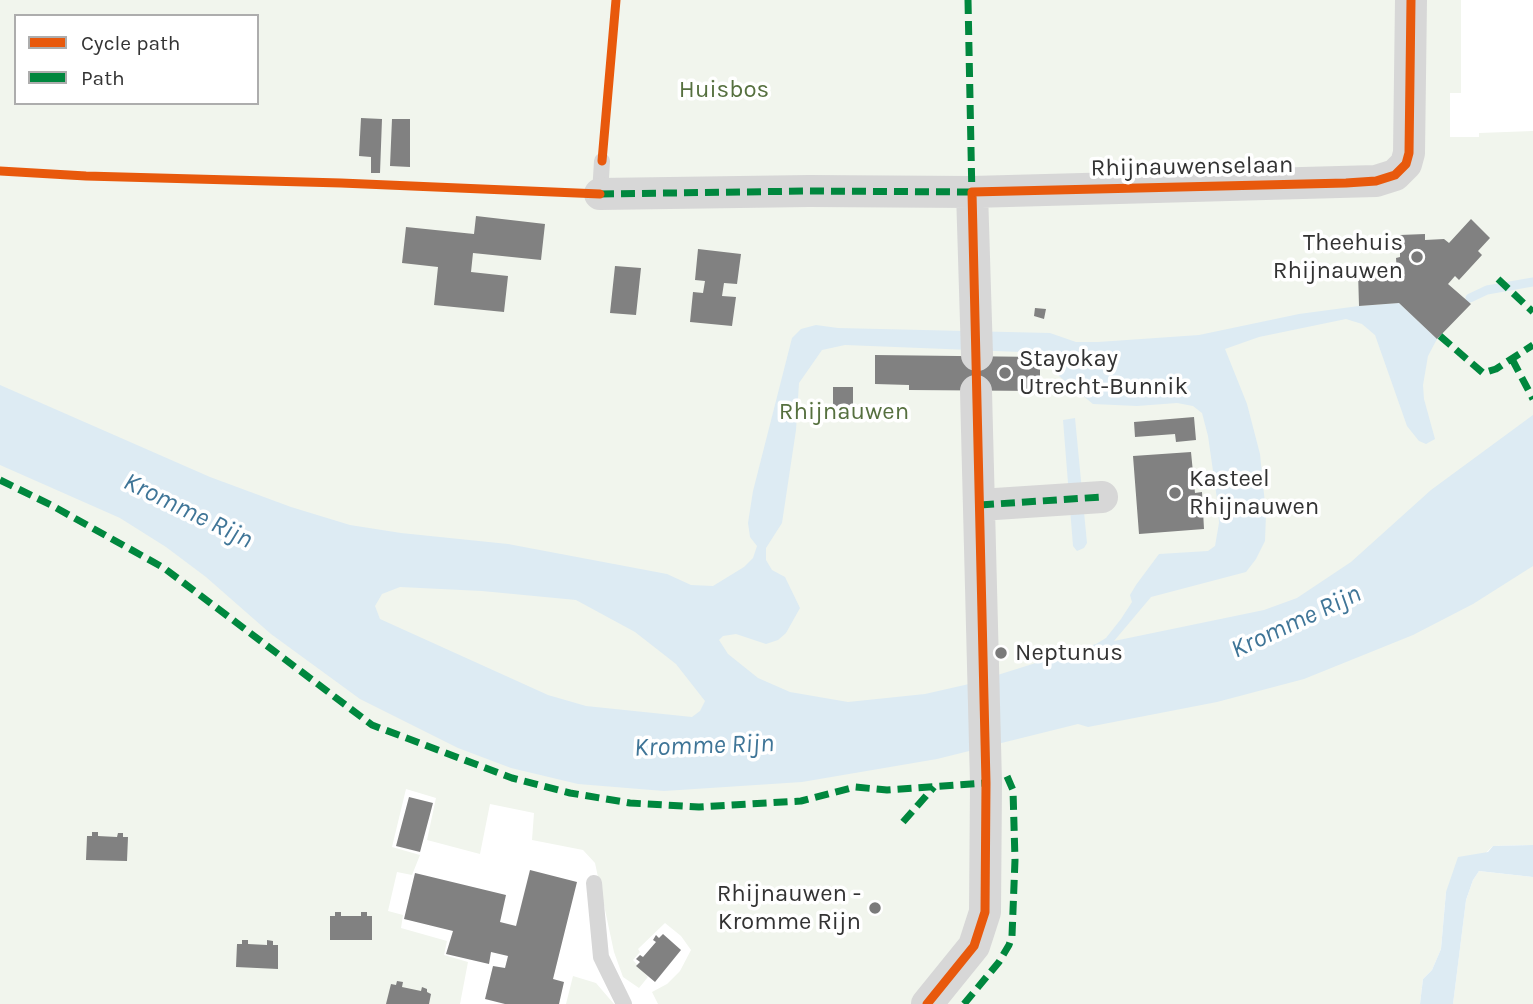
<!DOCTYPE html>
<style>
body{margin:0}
#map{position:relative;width:1533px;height:1004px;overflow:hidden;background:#fff;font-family:Karla,sans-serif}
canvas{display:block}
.legend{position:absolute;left:14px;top:14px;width:245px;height:91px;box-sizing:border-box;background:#fff;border:2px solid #adadad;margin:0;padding:9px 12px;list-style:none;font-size:21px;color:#333}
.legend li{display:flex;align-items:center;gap:14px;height:35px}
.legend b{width:35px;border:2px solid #adadad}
</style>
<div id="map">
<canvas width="1533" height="1004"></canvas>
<ul class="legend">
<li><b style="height:9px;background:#e8590c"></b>Cycle path</li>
<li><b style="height:9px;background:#00873e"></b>Path</li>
</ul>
</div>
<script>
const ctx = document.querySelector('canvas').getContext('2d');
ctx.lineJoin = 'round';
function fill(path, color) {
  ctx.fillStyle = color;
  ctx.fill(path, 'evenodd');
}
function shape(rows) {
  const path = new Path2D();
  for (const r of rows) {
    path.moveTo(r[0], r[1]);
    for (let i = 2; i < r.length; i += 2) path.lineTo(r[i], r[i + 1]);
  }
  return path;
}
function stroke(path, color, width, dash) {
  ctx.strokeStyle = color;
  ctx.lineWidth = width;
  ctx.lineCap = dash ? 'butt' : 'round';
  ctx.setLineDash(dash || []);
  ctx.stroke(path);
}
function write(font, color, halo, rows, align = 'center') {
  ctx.font = font + ' Karla,sans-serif';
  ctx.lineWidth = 7;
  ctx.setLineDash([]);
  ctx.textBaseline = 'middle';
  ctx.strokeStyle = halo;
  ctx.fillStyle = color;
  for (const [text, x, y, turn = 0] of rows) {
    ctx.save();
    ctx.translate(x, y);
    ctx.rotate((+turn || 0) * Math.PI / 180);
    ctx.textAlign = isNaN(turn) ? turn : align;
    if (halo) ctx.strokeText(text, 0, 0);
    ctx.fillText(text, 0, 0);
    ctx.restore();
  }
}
fill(shape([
 [0,0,1461,0,1461,93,1450,93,1450,137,1479,137,1479,133,1533,131,1533,845,1493,846,1446,892,1441,949,1432,970,1423,979,1420,1004,658,1004,652,992,667,984,680,971,691,950,681,936,665,923,638,949,640,952,633,960,648,977,639,988,623,977,614,952,595,863,583,850,532,840,534,813,490,804,480,854,427,840,436,798,406,789,392,847,420,855,412,875,397,872,388,911,403,915,401,928,447,941,444,955,468,962,460,1004,0,1004],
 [16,16,257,16,257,103,16,103],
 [1479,871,1533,877,1533,1004,1453,1004,1466,900,1473,880],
 [573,976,596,983,614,1004,566,1004]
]), '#f1f5ed');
fill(shape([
 [1399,303,1437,339,1428,356,1423,385,1424,399,1435,439,1426,444,1419,441,1407,426,1375,335,1362,324,1346,319,1259,337,1225,349,1247,404,1260,454,1266,514,1265,541,1256,559,1246,572,1151,597,1114,641,1264,610,1297,598,1351,562,1431,490,1533,415,1533,566,1473,604,1413,635,1304,679,1217,702,1088,727,1078,724,937,759,802,782,664,791,578,784,511,768,458,748,360,699,271,634,206,577,166,547,120,518,0,465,0,385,210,477,291,507,350,525,401,533,508,544,667,574,691,585,713,586,744,567,753,558,757,546,750,537,748,523,753,491,792,338,801,329,816,325,838,328,1050,333,1076,342,1098,342,1199,335,1299,314,1359,306],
 [845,345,1046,353,1053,371,1093,404,1137,406,1177,403,1193,406,1202,413,1208,436,1218,506,1219,523,1215,546,1208,551,1159,554,1136,585,1130,595,1132,602,1121,619,1106,638,1096,644,969,684,925,694,848,702,790,692,758,678,728,654,719,640,723,636,736,634,766,644,778,640,786,633,800,608,785,577,772,570,766,560,766,548,782,523,796,430,799,383,822,350],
 [400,587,482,591,576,600,635,632,676,664,705,701,700,711,692,717,586,706,548,695,380,619,375,606,382,594],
 [1075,418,1087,543,1084,548,1077,551,1073,546,1063,420],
 [1533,845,1533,877,1479,871,1473,880,1466,900,1453,1004,1420,1004,1423,979,1432,970,1441,949,1446,892,1458,857,1488,852,1493,846]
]), '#ddebf3');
stroke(shape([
 [1470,298,1487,290,1533,282]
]), '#ddebf3', 9);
fill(shape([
 [361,118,382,119,380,173,371,173,371,157,359,156],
 [392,119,410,119,410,167,390,166],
 [476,216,545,224,541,260,473,253,471,272,508,276,504,312,434,305,438,267,402,263,406,227,474,234],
 [1471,219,1490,238,1478,251,1482,255,1459,280,1455,276,1448,284,1471,304,1437,339,1399,303,1359,306,1358,271,1401,279,1405,275,1402,272,1397,272,1396,258,1400,257,1400,235,1425,234,1425,240,1444,239,1449,243],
 [698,249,741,254,737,284,724,283,722,296,736,297,732,326,690,322,693,292,703,293,705,281,695,280],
 [615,266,641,268,636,315,610,313],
 [1035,308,1046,309,1044,319,1034,316],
 [875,355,1040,357,1040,391,909,390,909,385,875,384],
 [833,387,853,387,853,407,833,407],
 [1194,417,1196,440,1176,442,1175,434,1135,437,1134,422],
 [1191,452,1195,493,1202,492,1204,529,1139,534,1133,456],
 [409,797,433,803,420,852,396,846],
 [92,832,98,832,98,836,117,837,118,833,123,833,123,837,128,837,127,861,86,860,87,836,92,836],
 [530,870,577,882,553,979,564,982,559,1004,505,1004,485,999,493,966,505,968,508,956,491,952,489,964,446,954,453,931,404,919,415,873,506,895,500,922,516,926],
 [335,912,341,912,341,916,361,916,361,912,367,912,367,916,372,916,372,940,330,940,330,916,335,916],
 [663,934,681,950,655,982,636,966,640,962,636,959,640,955,643,957,656,942,653,940,656,935,659,938],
 [242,940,248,940,248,944,267,945,267,940,273,941,273,945,278,945,278,969,236,967,237,944,242,944],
 [397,981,403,982,402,987,421,991,422,987,427,989,427,992,431,994,429,1004,386,1004,391,984,396,985]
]), '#818181');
stroke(shape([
 [600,194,602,161],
 [594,883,601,957,624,1004]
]), '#d7d7d7', 16);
stroke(shape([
 [972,192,977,355],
 [600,194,809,191,972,192,1376,181,1395,175,1406,164,1409,153,1411,0],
 [980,505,1102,497],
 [927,1004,974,946,985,912,986,783,976,391]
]), '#d7d7d7', 32);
stroke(shape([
 [968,0,972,198],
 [600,194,809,191,978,192],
 [1498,279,1533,312],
 [1440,336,1483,373,1496,369,1533,345],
 [1512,359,1533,399],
 [0,480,51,505,164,568,372,725,512,778,570,793,630,803,699,807,801,801,855,787,887,790,986,783],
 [980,505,1102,497],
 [903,822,934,787],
 [964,1004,999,962,1009,945,1012,936,1015,860,1013,790,1006,774]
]), '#00873e', 7, [14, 7]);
stroke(shape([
 [602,161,616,0],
 [0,171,86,176,341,183,600,194],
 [927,1004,974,946,985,912,986,783,972,192,1346,183,1376,181,1395,175,1406,164,1409,153,1411,0]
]), '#e8590c', 9);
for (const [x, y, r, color] of [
 [1417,257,7,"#7a7a7a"],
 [1005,373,7,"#7a7a7a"],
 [1175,493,7,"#7a7a7a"],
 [1001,653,7,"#7a7a7a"],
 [875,908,7,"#7a7a7a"]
]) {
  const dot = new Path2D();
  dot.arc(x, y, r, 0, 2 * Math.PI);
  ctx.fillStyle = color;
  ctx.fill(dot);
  stroke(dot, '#fff', 2.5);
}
write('24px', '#56703f', '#fff', [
 ["Huisbos",724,90],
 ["Rhijnauwen",844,412]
]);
write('24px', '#333', '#fff', [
 ["Rhijnauwenselaan",1192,167,-1]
]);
write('24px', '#333', '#fff', [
 ["Theehuis",1403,243,"right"],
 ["Rhijnauwen",1403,271,"right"],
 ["Stayokay",1019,359],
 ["Utrecht-Bunnik",1019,387],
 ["Kasteel",1189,479],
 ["Rhijnauwen",1189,507],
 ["Neptunus",1015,653],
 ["Rhijnauwen -",861,894,"right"],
 ["Kromme Rijn",861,922,"right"]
], 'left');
write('italic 26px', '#3f7597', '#fff', [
 ["Kromme Rijn",188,511,26],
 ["Kromme Rijn",1296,622,-25],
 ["Kromme Rijn",704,746,-2]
]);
</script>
